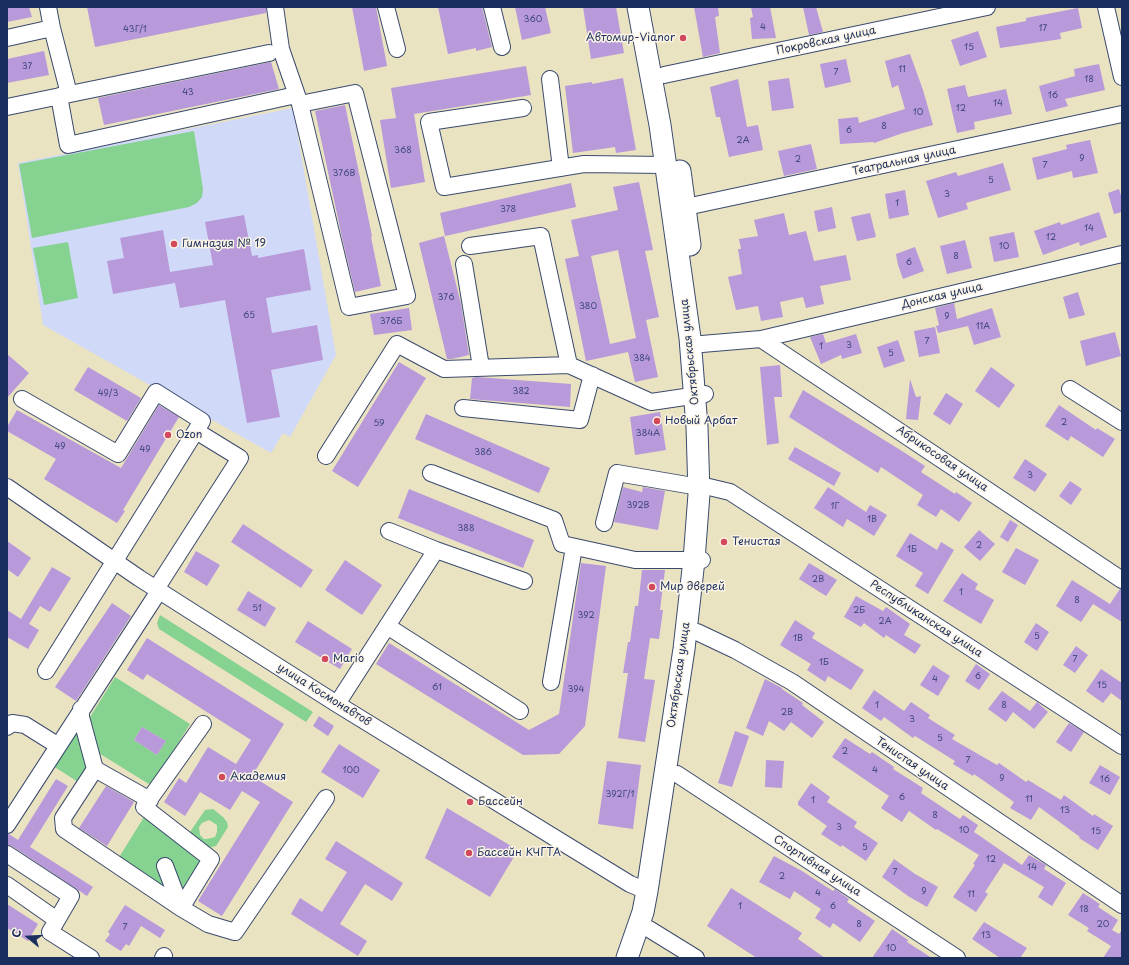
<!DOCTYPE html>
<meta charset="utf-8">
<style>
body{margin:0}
#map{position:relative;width:1129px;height:965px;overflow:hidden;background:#eae3c1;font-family:"Playpen Sans",sans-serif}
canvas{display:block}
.frame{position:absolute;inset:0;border:8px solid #1b2f5e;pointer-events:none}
.north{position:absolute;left:8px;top:917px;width:40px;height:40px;-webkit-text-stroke:3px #fcf5e5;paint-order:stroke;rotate:288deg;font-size:11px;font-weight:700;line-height:16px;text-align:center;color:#1b2f5e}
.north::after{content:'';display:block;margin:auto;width:14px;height:18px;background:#1b2f5e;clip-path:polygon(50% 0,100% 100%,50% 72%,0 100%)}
</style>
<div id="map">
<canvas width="1129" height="965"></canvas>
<div class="frame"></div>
<div class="north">С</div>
</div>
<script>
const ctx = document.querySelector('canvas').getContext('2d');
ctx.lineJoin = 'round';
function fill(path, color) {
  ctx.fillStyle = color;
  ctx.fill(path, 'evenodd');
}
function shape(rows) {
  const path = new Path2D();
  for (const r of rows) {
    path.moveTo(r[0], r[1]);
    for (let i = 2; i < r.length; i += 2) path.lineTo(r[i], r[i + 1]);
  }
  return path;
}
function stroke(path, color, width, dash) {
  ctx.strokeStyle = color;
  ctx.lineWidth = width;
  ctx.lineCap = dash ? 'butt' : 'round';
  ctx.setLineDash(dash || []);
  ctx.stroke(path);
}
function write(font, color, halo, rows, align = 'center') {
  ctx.font = font + ' "Playpen Sans",sans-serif';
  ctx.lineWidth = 3;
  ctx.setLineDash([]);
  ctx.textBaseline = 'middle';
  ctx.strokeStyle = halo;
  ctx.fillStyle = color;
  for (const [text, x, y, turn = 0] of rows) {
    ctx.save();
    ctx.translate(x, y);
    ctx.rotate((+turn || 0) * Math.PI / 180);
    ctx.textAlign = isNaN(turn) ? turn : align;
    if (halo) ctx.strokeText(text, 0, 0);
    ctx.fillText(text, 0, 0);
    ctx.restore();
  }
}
fill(shape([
 [293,108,336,355,290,437,283,433,271,453,43,325,18,163]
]), '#d1d9f9');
fill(shape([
 [194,131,203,189,202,197,197,203,189,207,32,238,19,164],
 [68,242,78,298,44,305,33,248],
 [160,615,313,712,306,722,159,629,157,623],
 [115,677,190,724,152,786,97,752,90,717],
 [142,727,166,741,157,755,134,740],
 [80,719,89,765,78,782,50,764],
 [213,809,223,817,227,822,228,827,216,846,208,848,192,840,190,832,205,810],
 [209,820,217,825,217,832,215,837,207,839,204,839,200,835,199,827,202,823],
 [144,817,201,860,201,863,183,893,173,894,118,859]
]), '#86d290');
fill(shape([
 [7,7,29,7,32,17,7,22],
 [87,7,266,7,266,13,95,47],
 [352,7,376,7,387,66,364,71],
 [438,7,482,7,492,47,476,51,476,48,448,54],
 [515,7,545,7,551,33,522,40],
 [583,7,616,7,624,53,591,59],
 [694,7,718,7,719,16,715,17,720,53,703,57],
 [751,7,770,7,776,38,752,39,750,18,753,17],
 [803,7,816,7,823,32,809,35],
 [1078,8,1082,28,1060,33,1061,39,1000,48,996,27,1026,21,1026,18],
 [978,31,987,57,960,66,951,40],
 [44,51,49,75,7,83,7,59],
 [910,54,923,90,933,125,903,133,874,143,873,142,840,144,838,119,858,117,859,123,905,109,898,85,892,88,885,61],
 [846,59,851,82,825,88,820,64],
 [271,62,279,89,104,125,98,98],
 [1099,64,1105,90,1065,99,1068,106,1046,112,1039,86,1075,76,1074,69],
 [526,66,531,95,414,114,425,182,391,188,380,120,396,118,391,88],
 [623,78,636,150,616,153,615,147,573,153,565,86,592,82,592,84],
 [789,78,794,108,772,111,768,81],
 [738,79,747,127,758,125,763,150,729,157,720,117,716,117,710,87],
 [965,85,968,97,1006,89,1012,114,974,122,975,129,957,133,947,89],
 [345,105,372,236,371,237,381,286,355,292,343,242,315,111],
 [1090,140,1098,173,1073,178,1072,171,1037,180,1032,158,1067,149,1066,145],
 [811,144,817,169,784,176,778,151],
 [1003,163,1011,190,966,203,968,209,938,218,926,181,956,172,958,176],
 [639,182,653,250,645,251,659,317,646,320,658,377,635,382,628,352,586,361,565,259,579,256,571,220,618,210,613,187],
 [618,250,636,338,610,344,591,256],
 [571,183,576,207,445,236,440,213],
 [1119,189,1122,199,1122,212,1114,214,1108,193],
 [905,190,909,215,889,219,885,194],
 [832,207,836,228,818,232,814,211],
 [1099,212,1107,237,1080,246,1079,242,1043,255,1034,231,1060,222,1061,225],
 [784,213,789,235,806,231,814,261,846,255,851,280,820,286,824,304,806,308,803,297,780,302,783,317,761,321,758,306,736,310,728,277,742,274,738,249,741,249,739,239,758,236,754,220],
 [870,213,876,237,857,241,851,217],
 [244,215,252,256,258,255,258,258,304,249,311,290,266,298,272,333,317,325,323,360,271,370,280,417,247,423,225,300,180,308,175,283,113,294,107,261,124,258,120,238,163,230,170,272,213,265,205,222],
 [1014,232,1019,257,994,262,989,237],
 [444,236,461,304,469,355,452,359,447,359,419,243],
 [965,240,972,268,947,274,940,246],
 [915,247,924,271,903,279,898,265,896,254],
 [1078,292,1085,315,1069,319,1063,297],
 [954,303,957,319,992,308,1001,337,974,345,968,326,938,333,936,326,939,325,935,308],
 [409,308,412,330,374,335,370,314],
 [935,327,940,353,919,357,914,331],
 [1115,332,1121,356,1086,366,1080,341],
 [823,334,826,343,856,334,862,353,842,359,841,355,821,364,810,337],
 [898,340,905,361,884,368,877,347],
 [7,354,29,373,7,398],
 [399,362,426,378,358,487,332,471],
 [780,365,782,397,774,397,779,443,767,445,760,367],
 [88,367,141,398,127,421,74,390],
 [991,367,1015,385,999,408,975,391],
 [477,377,571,384,570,407,470,399,472,378],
 [910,379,916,397,921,396,918,420,906,419],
 [803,390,902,451,925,466,921,472,955,494,956,492,972,503,959,522,941,509,936,517,917,505,923,495,881,467,878,473,789,417],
 [946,393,963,404,950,425,933,414],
 [159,405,179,417,123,510,125,511,117,523,44,479,56,459,7,431,7,427,17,410,121,468],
 [1059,405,1096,430,1097,428,1115,439,1103,457,1071,436,1068,441,1045,426],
 [660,412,666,450,635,455,630,417],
 [426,414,550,468,539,493,415,439],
 [795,447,841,473,834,486,788,459],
 [1025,459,1047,474,1035,492,1013,478],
 [1070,481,1082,489,1071,505,1059,496],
 [623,487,642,492,643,487,665,491,658,530,614,522],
 [828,487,866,512,870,505,887,515,874,536,847,519,843,527,814,508],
 [409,489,534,540,523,568,398,518],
 [1010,520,1018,525,1008,542,1000,537],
 [243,524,313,570,301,588,231,542],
 [979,530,995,544,980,561,964,547],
 [910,533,937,550,941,542,954,550,928,594,915,586,923,573,896,556],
 [7,541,31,558,18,577,7,569],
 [1016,548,1039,560,1025,585,1002,572],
 [196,551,220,565,207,586,184,572],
 [345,560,382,585,362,615,325,590],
 [581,563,606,566,585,726,559,754,523,755,376,664,389,643,529,730,559,714],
 [809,563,837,580,826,596,799,579],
 [52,567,71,578,50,612,40,606,29,624,39,630,28,649,7,637,7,610,21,619],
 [642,570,665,570,660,610,663,610,659,639,650,638,644,679,655,680,645,742,618,738,628,673,623,673,628,642,630,642,635,606,638,606],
 [962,573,978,584,975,589,994,600,981,624,943,601],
 [1072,580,1110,604,1120,589,1122,589,1122,622,1093,604,1081,622,1056,606],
 [248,591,276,608,265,627,237,610],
 [856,596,883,611,886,607,910,624,904,635,921,645,915,654,886,635,884,638,864,623,861,627,844,617],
 [112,603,131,616,76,701,55,687],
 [795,620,815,633,812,638,864,670,851,690,828,676,825,682,807,670,811,664,780,645],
 [308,621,352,649,340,669,295,642],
 [1036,623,1049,632,1037,651,1024,642],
 [147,638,284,724,252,776,293,802,222,916,198,901,260,802,242,791,230,810,200,792,185,816,164,802,179,778,186,783,208,747,236,764,251,740,147,674,143,680,127,670],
 [1076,646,1088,655,1075,673,1063,665],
 [976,664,990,674,979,690,965,681],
 [933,665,950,676,938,696,920,685],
 [1101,669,1122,683,1122,701,1111,693,1103,703,1086,691],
 [765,679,782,688,782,689,803,703,802,705,824,722,812,738,791,722,784,731,769,721,763,736,746,728],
 [874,690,904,711,911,702,930,715,928,718,955,735,952,739,997,765,999,763,1026,782,1028,780,1061,800,1064,795,1093,816,1094,814,1113,826,1098,850,1079,838,1080,837,1039,807,1031,820,1010,808,1014,802,974,774,973,776,953,764,955,761,915,736,913,738,884,717,881,721,862,708],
 [1002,691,1030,711,1037,702,1048,712,1034,729,1013,712,1006,722,988,709],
 [319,716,334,726,328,736,313,726],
 [1069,723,1084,732,1071,752,1056,742],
 [142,727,166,741,157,755,134,740],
 [735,731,749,736,732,787,718,783],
 [845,738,870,754,872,752,894,767,893,769,923,788,921,793,960,819,963,815,978,825,974,832,1022,865,1029,855,1046,865,1044,869,1066,883,1052,906,1038,897,1044,887,1004,863,985,892,988,894,976,912,953,897,975,865,973,864,979,855,937,829,936,830,909,811,902,822,881,808,889,796,832,757],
 [339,744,380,770,363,798,321,772],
 [766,760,784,761,782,788,765,787],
 [607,761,641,765,633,829,598,824],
 [1100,765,1120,777,1110,795,1089,783],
 [56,779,68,786,30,847,93,887,87,896,12,846,7,845,7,834,9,834,18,840],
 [811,783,830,797,827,802,857,822,854,827,878,843,866,861,842,845,841,847,821,834,827,826,798,805,798,802],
 [106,786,134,802,107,846,79,828],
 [447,808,518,850,490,897,425,858],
 [336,841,403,883,392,901,365,884,340,924,367,941,358,956,291,914,300,898,322,912,347,872,325,859],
 [774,856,802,871,833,891,835,889,849,899,847,902,875,921,860,942,833,923,830,928,815,918,821,909,794,891,790,899,759,882],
 [894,859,915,874,938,887,927,907,908,896,882,877],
 [731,888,802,933,798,939,825,958,757,958,707,926],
 [1083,893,1100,904,1098,907,1118,920,1112,930,1119,934,1122,930,1122,958,1103,958,1111,946,1087,931,1089,928,1068,915],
 [7,904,38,924,28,941,7,928],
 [125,905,165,930,160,938,141,926,129,946,126,944,121,951,105,941,110,934,108,932],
 [984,922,1027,948,1020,958,1000,958,972,939],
 [892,929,908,940,907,942,932,958,872,958]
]), '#b899d9');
const minor = shape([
 [48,7,52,28],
 [275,7,281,49,300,104,349,307,407,296,355,93,300,104],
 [386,7,397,49],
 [492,7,502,47],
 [1106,7,1122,77],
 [7,38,52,28,69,94],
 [664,75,987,7],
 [550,79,561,168],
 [59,96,68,145,296,95],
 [7,107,269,53],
 [523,108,429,122,444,187,584,164,665,165],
 [686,207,1122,114],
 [470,246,541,236,569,365],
 [464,264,481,367],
 [761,339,1122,580],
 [690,345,761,339,1122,254],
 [1070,389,1122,422],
 [22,399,118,454,156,392,202,421,46,671],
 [463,408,580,420,592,375],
 [326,456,397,344,444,369,569,365,651,402,705,394],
 [431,473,554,520,562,544,635,560,702,560],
 [7,487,139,578,337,704,630,884,647,891],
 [604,523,617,473,699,487,709,487,730,492,1122,746],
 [389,531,436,550,524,581],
 [156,589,240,458,196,431],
 [387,626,520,711],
 [697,632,735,650,792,682,1122,905],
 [551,682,574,547],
 [337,704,436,550],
 [81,709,81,717,95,769],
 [7,727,12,723,25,725,57,745],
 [677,774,957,958],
 [150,800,95,769,63,818,64,829,181,908,208,924,235,932,326,798],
 [7,825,159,591],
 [7,854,71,896,50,932,91,958],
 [165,866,181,908,211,859,144,807,203,724],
 [7,885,57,920],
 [649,929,696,958],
 [163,958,164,956]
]);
const major = shape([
 [680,171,690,245],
 [627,958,643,912,647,891,684,649,694,560,699,494,697,427,690,338,660,125,638,7]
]);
stroke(minor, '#3a4a6d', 18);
stroke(major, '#3a4a6d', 23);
stroke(minor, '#fff', 16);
stroke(major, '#fff', 21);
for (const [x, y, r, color] of [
 [683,38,4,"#d1495b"],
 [174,244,4,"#d1495b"],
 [657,421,4,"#d1495b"],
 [168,435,4,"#d1495b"],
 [724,542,4,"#d1495b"],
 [652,587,4,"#d1495b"],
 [325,659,4,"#d1495b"],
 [222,777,4,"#d1495b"],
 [470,802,4,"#d1495b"],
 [469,853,4,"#d1495b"]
]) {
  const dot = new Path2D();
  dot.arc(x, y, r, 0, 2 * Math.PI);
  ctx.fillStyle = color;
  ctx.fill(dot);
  stroke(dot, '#fcf5e5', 1.5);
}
write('9px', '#424a7d', null, [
 ["360",533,20],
 ["4",763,28],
 ["17",1043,29],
 ["43Г/1",135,30],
 ["15",969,48],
 ["37",27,67],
 ["11",902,70],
 ["7",836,73],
 ["18",1089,80],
 ["43",188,93],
 ["16",1053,96],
 ["14",998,104],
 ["12",961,109],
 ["10",918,113],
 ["8",884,127],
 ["6",849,131],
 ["2А",743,141],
 ["368",403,151],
 ["9",1082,159],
 ["2",798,160],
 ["7",1045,166],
 ["376В",344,174],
 ["5",991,181],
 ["3",947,195],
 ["1",897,204],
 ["378",508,210],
 ["14",1089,229],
 ["12",1051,238],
 ["10",1004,247],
 ["8",956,257],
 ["6",909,263],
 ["376",446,298],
 ["380",588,307],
 ["65",249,316],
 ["9",947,317],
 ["376Б",391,322],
 ["11А",983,327],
 ["7",927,342],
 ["3",849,346],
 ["1",821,347],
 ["5",891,354],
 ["384",642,359],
 ["382",521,392],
 ["49/3",108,394],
 ["2",1064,423],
 ["59",379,424],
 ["384А",648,434],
 ["49",60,447],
 ["49",145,450],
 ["386",483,453],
 ["3",1030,476],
 ["392В",638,506],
 ["1Г",835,507],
 ["1В",872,520],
 ["388",466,529],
 ["2",979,546],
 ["1Б",912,550],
 ["2В",818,580],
 ["1",961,593],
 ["8",1077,601],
 ["51",257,609],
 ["2Б",859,611],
 ["392",586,616],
 ["2А",885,622],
 ["5",1037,637],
 ["1В",798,639],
 ["7",1075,660],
 ["1Б",824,663],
 ["6",978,677],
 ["4",935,680],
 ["15",1102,686],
 ["61",437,688],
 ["394",576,690],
 ["1",877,706],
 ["8",1004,706],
 ["2В",787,713],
 ["3",912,720],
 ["5",940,739],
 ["2",845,752],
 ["7",968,761],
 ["100",351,771],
 ["4",875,771],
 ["9",1002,779],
 ["16",1105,780],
 ["392Г/1",620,795],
 ["6",902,798],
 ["11",1029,800],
 ["1",813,801],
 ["13",1065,811],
 ["8",935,816],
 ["3",839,828],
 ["10",964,831],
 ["15",1096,832],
 ["5",865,848],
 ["12",991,860],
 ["14",1032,868],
 ["7",895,873],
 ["2",782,877],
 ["9",924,892],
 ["4",818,894],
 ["11",971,895],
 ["1",740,907],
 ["6",833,907],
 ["18",1084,910],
 ["8",859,925],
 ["20",1103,925],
 ["7",125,928],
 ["13",986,936],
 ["10",891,949]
]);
write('11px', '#1b2f5e', '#fcf5e5', [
 ["Автомир-Vianor",675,38,"right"],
 ["Гимназия № 19",182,244],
 ["Новый Арбат",665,421],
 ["Ozon",176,435],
 ["Тенистая",732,542],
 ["Мир дверей",660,587],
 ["Mario",333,659],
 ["Академия",230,777],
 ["Бассейн",478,802],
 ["Бассейн КЧГТА",477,853]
], 'left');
write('11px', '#1b2f5e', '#fcf5e5', [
 ["Покровская улица",826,41,-12],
 ["Театральная улица",904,161,-12],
 ["Донская улица",942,296,-13],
 ["Октябрьская улица",690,352,-96],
 ["Абрикосовая улица",942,459,34],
 ["Республиканская улица",926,619,33],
 ["Октябрьская улица",679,675,-82],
 ["улица Космонавтов",324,695,32],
 ["Тенистая улица",912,764,34],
 ["Спортивная улица",817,866,33]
]);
</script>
